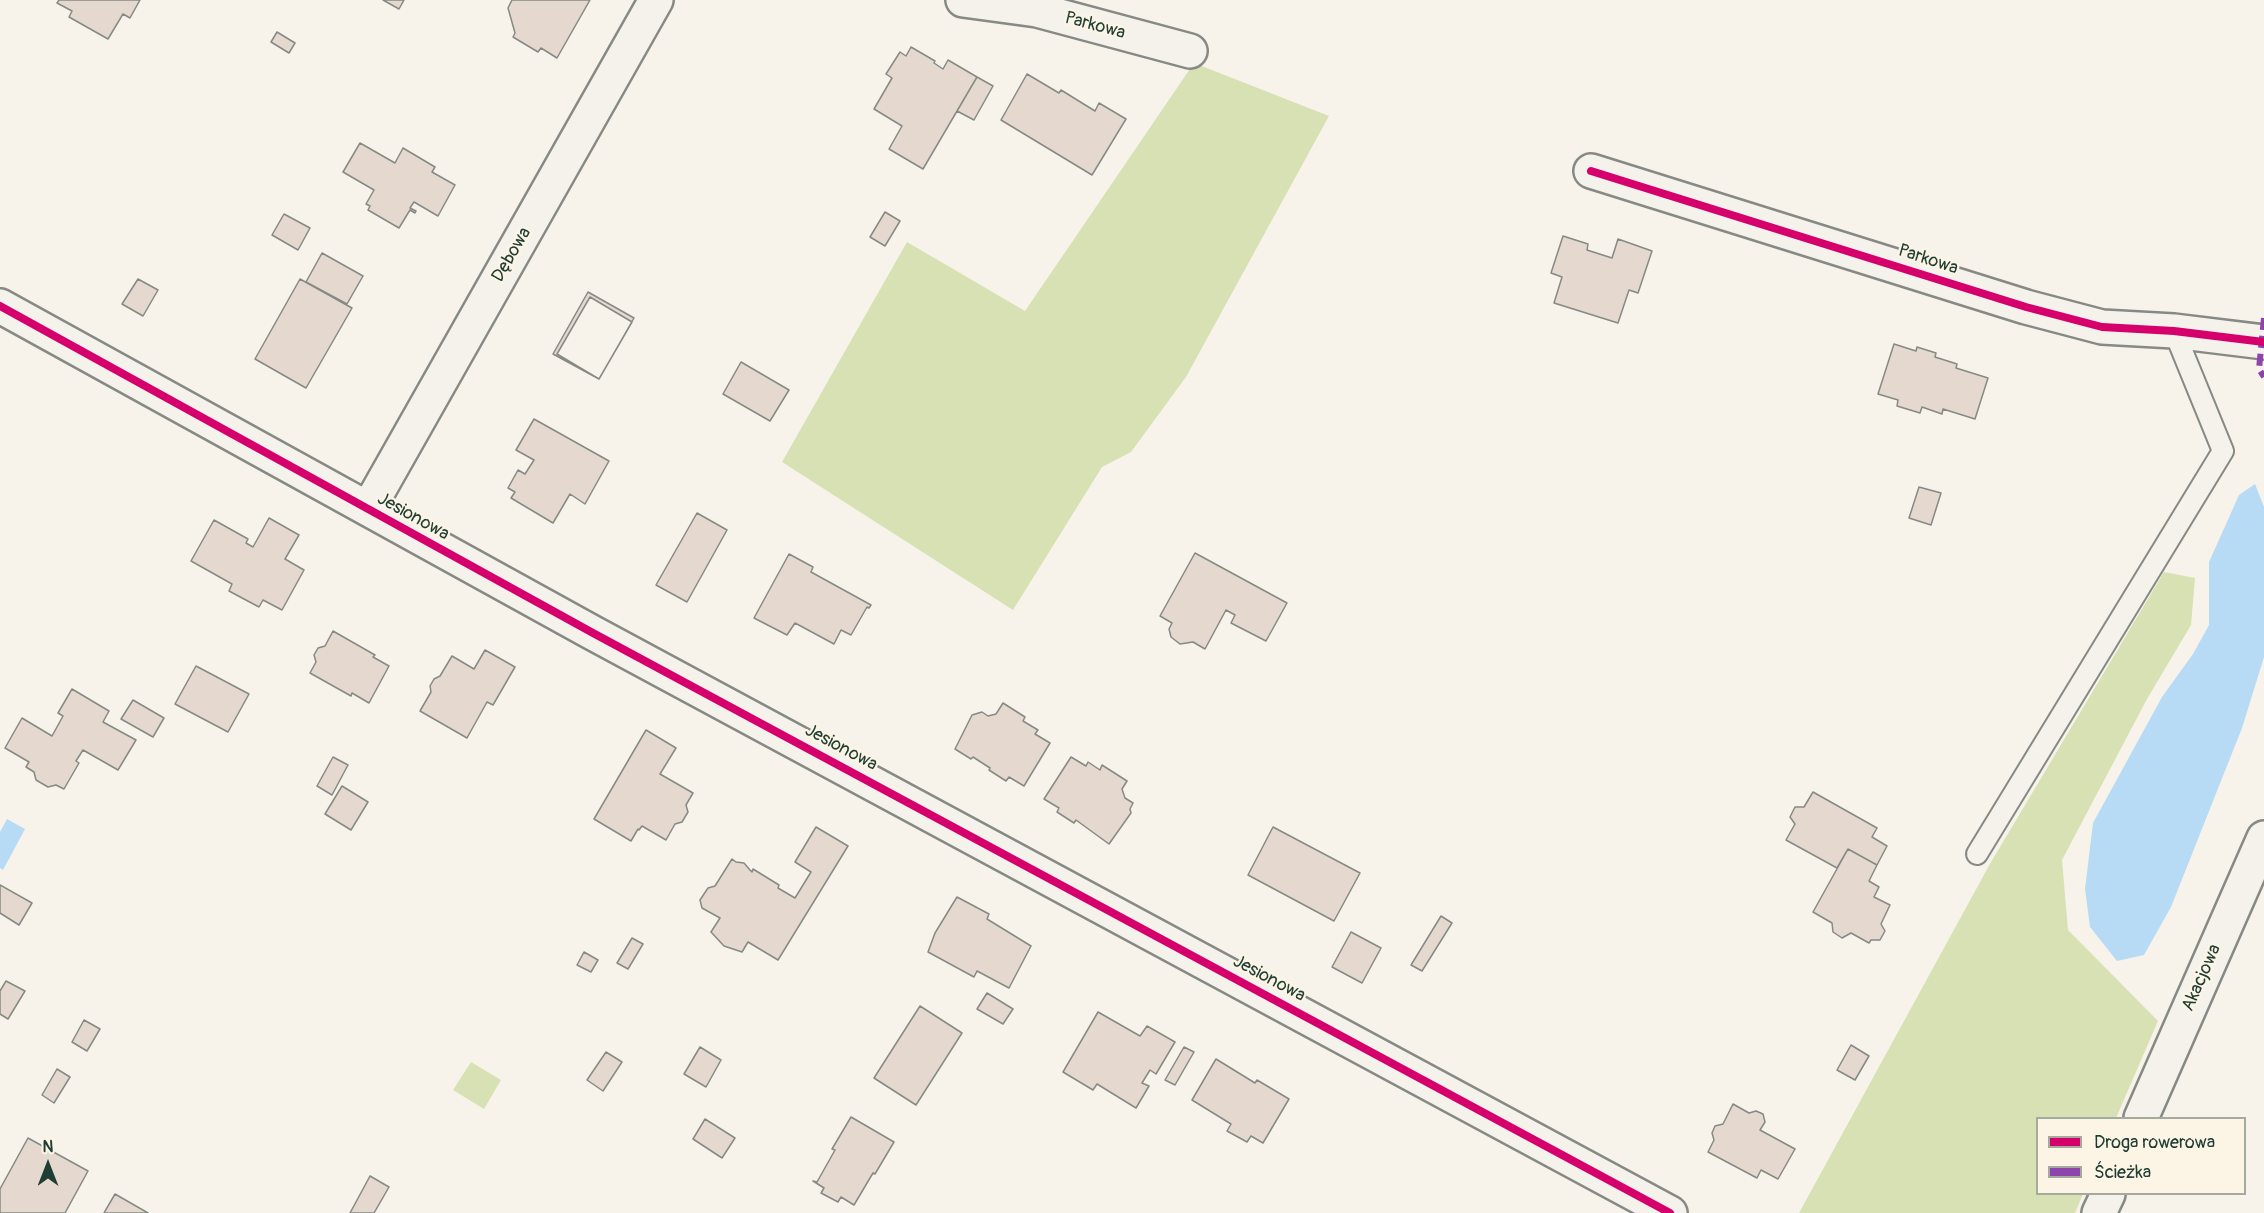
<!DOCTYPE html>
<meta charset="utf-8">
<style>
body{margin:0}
#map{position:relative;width:2264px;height:1213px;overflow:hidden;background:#f7f3ea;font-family:Pangolin,sans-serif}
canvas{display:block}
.legend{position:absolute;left:2036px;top:1117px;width:210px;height:78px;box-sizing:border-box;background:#fcf5e5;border:2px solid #a4ab9e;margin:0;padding:8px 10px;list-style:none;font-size:18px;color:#1f3d34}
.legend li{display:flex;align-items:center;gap:12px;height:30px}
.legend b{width:30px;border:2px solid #a4ab9e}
.north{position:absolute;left:18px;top:1135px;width:60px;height:60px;-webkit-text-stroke:4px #fcf5e5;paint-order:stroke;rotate:0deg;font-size:16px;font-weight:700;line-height:24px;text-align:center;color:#1f3d34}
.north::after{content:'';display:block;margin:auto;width:21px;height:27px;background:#1f3d34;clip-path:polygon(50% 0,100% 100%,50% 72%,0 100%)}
</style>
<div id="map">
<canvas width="2264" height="1213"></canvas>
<ul class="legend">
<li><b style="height:8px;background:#d6006c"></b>Droga rowerowa</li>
<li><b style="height:8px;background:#8e44ad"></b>Ścieżka</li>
</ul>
<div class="north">N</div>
</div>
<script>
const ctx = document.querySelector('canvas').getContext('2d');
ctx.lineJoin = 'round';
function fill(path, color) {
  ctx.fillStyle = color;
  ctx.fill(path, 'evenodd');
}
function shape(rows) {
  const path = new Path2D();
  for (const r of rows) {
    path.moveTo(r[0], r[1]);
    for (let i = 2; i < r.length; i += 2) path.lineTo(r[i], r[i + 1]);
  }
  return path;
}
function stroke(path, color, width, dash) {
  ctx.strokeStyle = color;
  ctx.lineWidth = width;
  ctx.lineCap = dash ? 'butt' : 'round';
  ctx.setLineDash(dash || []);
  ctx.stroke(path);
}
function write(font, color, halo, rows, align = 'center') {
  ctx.font = font + ' Pangolin,sans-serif';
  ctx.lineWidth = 4.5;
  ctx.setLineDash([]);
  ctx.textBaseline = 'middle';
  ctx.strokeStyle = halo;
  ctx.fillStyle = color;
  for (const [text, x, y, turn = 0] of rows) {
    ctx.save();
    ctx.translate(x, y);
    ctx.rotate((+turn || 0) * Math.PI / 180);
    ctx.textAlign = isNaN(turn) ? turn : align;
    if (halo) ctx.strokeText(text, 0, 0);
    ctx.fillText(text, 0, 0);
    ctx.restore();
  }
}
fill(shape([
 [1194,63,1329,116,1186,377,1131,452,1102,467,1013,610,782,462,907,242,1025,311],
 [2164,572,2195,578,2191,625,2147,699,2062,860,2068,930,2158,1021,2116,1118,2038,1118,2038,1194,2083,1194,2075,1213,1799,1213,1991,862],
 [471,1062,501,1080,484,1109,453,1090]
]), '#d8e1b4');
fill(shape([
 [2255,484,2264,507,2264,657,2242,728,2171,907,2144,955,2117,961,2090,927,2085,889,2093,823,2162,697,2193,654,2209,625,2209,562,2239,495],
 [7,819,25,829,3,870,0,868,0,832]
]), '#b7daf5');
const building = shape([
 [59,0,140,0,130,18,123,14,108,39,69,17,72,11,57,3,59,0],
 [383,0,404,0,399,9,383,0],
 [512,0,590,0,557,58,541,48,538,52,513,37,515,33,508,8,512,0],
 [277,32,295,43,289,53,271,42,277,32],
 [911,47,935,61,934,63,943,69,948,60,977,77,923,169,889,149,902,126,874,109,892,78,886,74,900,52,906,56,911,47],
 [1027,74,1059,93,1061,90,1095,111,1099,103,1126,119,1092,175,1001,120,1027,74],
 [977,77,993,86,974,120,957,111,977,77],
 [360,143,395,163,403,148,435,167,432,172,455,185,438,216,414,202,410,208,416,211,415,213,410,210,399,228,368,210,370,206,366,204,374,190,343,172,360,143],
 [885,212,900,221,885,246,870,237,885,212],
 [284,214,310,228,298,250,272,235,284,214],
 [1563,236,1588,244,1587,250,1612,258,1618,239,1652,251,1638,293,1629,290,1618,323,1554,303,1562,277,1551,273,1563,236],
 [322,253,363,276,347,304,306,282,322,253],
 [138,279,158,290,143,316,122,304,138,279],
 [300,279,352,308,306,388,255,359,300,279],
 [588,292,634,318,599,379,553,354,588,292],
 [590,297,632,322,599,379,557,354,590,297],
 [1894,344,1916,351,1917,347,1936,353,1935,357,1957,364,1956,368,1988,378,1975,419,1943,409,1942,414,1922,407,1920,413,1897,406,1898,400,1878,394,1894,344],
 [741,362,789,390,770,421,723,394,741,362],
 [534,419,609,461,585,504,570,494,553,523,511,498,515,492,508,488,518,470,525,474,534,460,516,450,534,419],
 [1919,487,1941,493,1931,525,1909,518,1919,487],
 [697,513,727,530,687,602,656,585,697,513],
 [269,518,299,535,285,559,304,570,282,610,263,600,259,607,229,591,232,584,191,561,214,520,248,539,246,543,253,547,269,518],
 [1195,553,1287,603,1266,641,1231,623,1235,615,1226,610,1205,649,1193,642,1180,644,1171,637,1169,629,1172,623,1160,616,1195,553],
 [789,554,813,567,811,572,871,605,869,608,867,607,851,635,841,630,834,644,795,623,787,635,754,618,789,554],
 [333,631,375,655,373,657,389,666,369,703,352,693,351,696,310,673,316,662,314,655,318,648,325,646,333,631],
 [485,650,515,667,493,705,487,702,467,738,420,711,431,692,430,686,434,679,440,676,452,656,474,669,485,650],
 [196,666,249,694,228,732,175,704,196,666],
 [72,689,109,711,103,722,136,740,118,770,83,750,76,761,79,763,64,789,56,785,48,787,36,780,34,772,26,767,29,762,5,748,22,718,52,736,63,716,58,713,72,689],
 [133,700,164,718,153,737,121,719,133,700],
 [1003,703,1025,717,1023,721,1038,730,1035,734,1050,743,1024,786,1009,777,1006,781,989,770,990,768,973,757,971,759,955,749,972,715,982,712,988,716,996,714,1003,703],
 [646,730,676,748,660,774,693,793,686,805,688,812,682,822,675,824,666,840,642,826,639,830,638,829,631,841,594,819,646,730],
 [333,757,348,765,332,795,317,786,333,757],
 [1071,757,1086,766,1088,762,1100,770,1102,765,1127,781,1122,789,1125,798,1133,803,1130,809,1131,813,1109,844,1076,820,1074,823,1057,812,1059,808,1044,799,1071,757],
 [342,786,368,802,351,830,325,814,342,786],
 [1813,792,1877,828,1872,837,1887,846,1877,865,1848,849,1837,868,1786,840,1795,824,1790,817,1795,807,1804,807,1813,792],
 [816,827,848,846,778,960,748,942,742,952,724,946,711,932,720,918,702,908,700,900,708,888,715,886,732,859,736,862,744,863,750,870,752,872,753,869,779,885,778,888,795,898,811,872,795,862,816,827],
 [1273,827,1360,873,1334,921,1248,875,1273,827],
 [1848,849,1877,865,1869,881,1879,887,1874,897,1890,905,1881,924,1885,931,1880,940,1871,940,1869,943,1851,933,1842,938,1833,932,1832,923,1813,912,1848,849],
 [0,885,32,903,19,925,0,913,0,885],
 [957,897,989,914,987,919,1031,946,1009,988,977,971,974,977,928,952,935,933,957,897],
 [1441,916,1452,923,1422,971,1411,965,1441,916],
 [1351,932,1381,948,1362,983,1332,967,1351,932],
 [632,938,643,944,628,969,617,963,632,938],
 [584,952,598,960,591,972,577,965,584,952],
 [6,981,25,991,8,1019,0,1014,0,991,6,981],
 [987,993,1013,1009,1003,1024,977,1009,987,993],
 [920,1006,962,1033,916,1105,874,1078,920,1006],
 [1098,1012,1140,1036,1147,1026,1175,1042,1156,1074,1150,1070,1142,1083,1149,1086,1136,1108,1097,1084,1093,1090,1063,1072,1098,1012],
 [84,1020,100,1029,87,1051,72,1042,84,1020],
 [1851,1045,1869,1056,1855,1080,1837,1070,1851,1045],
 [700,1047,721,1060,706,1087,684,1074,700,1047],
 [1184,1047,1194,1052,1175,1085,1165,1080,1184,1047],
 [606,1052,622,1062,603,1091,587,1080,606,1052],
 [1216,1059,1255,1083,1257,1080,1289,1099,1263,1143,1251,1136,1247,1142,1227,1131,1231,1124,1192,1100,1216,1059],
 [57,1069,70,1077,54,1103,42,1095,57,1069],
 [1733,1104,1749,1113,1756,1111,1763,1114,1765,1122,1760,1130,1795,1149,1778,1179,1761,1170,1757,1178,1708,1152,1714,1140,1712,1133,1715,1126,1723,1124,1733,1104],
 [851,1117,894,1142,875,1174,873,1173,854,1205,841,1197,838,1202,821,1193,824,1188,813,1181,817,1182,835,1150,832,1149,851,1117],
 [705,1119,735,1138,722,1158,693,1139,705,1119],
 [28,1138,88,1171,65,1213,0,1213,0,1189,28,1138],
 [370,1176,389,1187,374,1213,350,1213,370,1176],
 [115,1194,148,1213,104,1213,115,1194]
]);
fill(building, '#e4d8cf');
stroke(building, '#868984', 1.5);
const lane = shape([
 [1977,854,2223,451,2174,331]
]);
const street = shape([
 [963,0,1037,10,1190,51],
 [1591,171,2026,307,2102,327,2174,331,2264,342],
 [0,306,593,633,1670,1213],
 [368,509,656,0]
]);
const secondary = shape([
 [2141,1118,2264,838],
 [2099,1213,2108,1194]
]);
stroke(lane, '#868984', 24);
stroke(street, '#868984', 38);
stroke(secondary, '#868984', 38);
stroke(lane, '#f5f2ec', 20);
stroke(street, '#f5f2ec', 33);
stroke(secondary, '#f5f2ec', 33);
stroke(shape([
 [2264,318,2259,369,2264,377]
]), '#8e44ad', 6, [12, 6]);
stroke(shape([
 [1591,171,2026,307,2102,327,2174,331,2264,342],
 [0,306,593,633,1670,1213]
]), '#d6006c', 8);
write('18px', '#1f3d34', '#fcf5e5', [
 ["Parkowa",1095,26,15],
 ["Dębowa",512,255,-60],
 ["Parkowa",1928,260,18],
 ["Jesionowa",413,517,29],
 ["Jesionowa",841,748,28],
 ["Akacjowa",2202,978,-66],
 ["Jesionowa",1269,979,28]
]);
</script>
